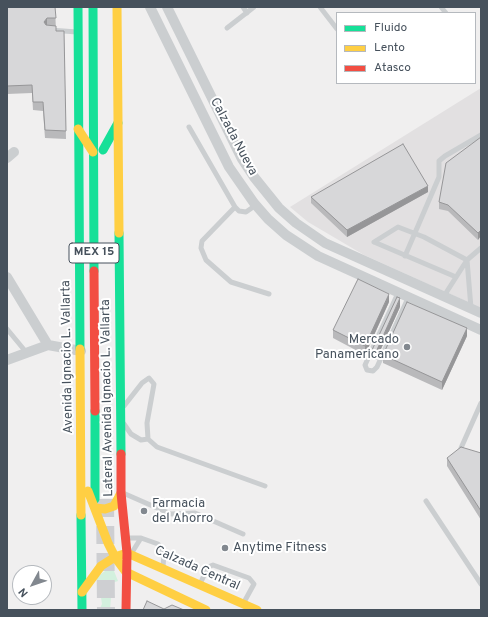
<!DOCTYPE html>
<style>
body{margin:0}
#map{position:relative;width:488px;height:617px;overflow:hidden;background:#f0efef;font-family:Overpass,sans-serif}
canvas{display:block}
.frame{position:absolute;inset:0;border:8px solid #46515c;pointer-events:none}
.legend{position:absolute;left:336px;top:12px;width:140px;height:72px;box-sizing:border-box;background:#fff;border:1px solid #b5b9be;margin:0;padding:5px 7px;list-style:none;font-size:12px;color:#46515c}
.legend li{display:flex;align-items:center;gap:8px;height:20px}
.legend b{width:20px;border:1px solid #b5b9be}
.north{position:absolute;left:12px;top:565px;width:40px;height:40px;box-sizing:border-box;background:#fff;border:1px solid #b5b9be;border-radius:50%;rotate:230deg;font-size:11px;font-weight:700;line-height:16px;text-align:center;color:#46515c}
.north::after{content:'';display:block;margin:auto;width:14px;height:18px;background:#82888f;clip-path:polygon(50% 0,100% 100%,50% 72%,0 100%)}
</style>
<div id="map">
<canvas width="488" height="617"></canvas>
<div class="frame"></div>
<ul class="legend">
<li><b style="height:5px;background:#16e098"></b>Fluido</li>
<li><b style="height:5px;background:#ffcf43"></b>Lento</li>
<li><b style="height:5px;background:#f24e42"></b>Atasco</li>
</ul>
<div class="north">N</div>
</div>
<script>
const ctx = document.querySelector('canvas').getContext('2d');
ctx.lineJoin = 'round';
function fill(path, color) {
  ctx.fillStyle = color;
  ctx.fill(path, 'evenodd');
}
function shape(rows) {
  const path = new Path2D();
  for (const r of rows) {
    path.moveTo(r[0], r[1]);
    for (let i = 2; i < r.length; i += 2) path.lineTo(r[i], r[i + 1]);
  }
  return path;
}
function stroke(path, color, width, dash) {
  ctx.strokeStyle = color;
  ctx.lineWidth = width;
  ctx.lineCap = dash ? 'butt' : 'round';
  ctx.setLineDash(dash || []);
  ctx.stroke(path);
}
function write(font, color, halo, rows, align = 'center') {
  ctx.font = font + ' Overpass,sans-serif';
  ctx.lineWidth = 4;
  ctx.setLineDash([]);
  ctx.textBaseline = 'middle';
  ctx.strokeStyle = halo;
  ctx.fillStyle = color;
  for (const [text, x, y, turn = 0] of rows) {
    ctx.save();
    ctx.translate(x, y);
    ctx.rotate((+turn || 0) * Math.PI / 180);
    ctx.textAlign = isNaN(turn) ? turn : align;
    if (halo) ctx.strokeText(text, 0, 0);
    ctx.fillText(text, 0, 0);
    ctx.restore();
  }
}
fill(shape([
 [481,88,481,308,364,255,308,222,290,207]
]), '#e2e0e1');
fill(shape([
 [112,566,118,581,112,583,110,610,99,610,102,604,100,591,97,591,97,577]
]), '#d3f0de');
stroke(shape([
 [105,499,106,610]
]), '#cecfd2', 18, [18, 9]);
stroke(shape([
 [243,7,247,13],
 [320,7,337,29],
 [441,7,446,13],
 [227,28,254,7],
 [50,30,77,32],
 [189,127,235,207,239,211,246,212,256,205],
 [235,207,202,241,201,248,206,260,231,282,269,294],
 [374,242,398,227,424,237,467,260],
 [374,242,456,277],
 [405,256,439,177,439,161,445,156,481,135],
 [467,260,471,308],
 [398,293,365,365,367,370,373,371,377,367,408,298],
 [444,296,467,260,481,248],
 [7,329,26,352],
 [124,406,142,383,149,378,154,384,147,423,148,439],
 [124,424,131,434,141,440,148,439,157,447,265,486],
 [463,452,461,448,481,403],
 [123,493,171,514,195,513,243,534],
 [426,501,481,584],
 [126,538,141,538],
 [131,554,141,538,158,544,164,553,163,567],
 [200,584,208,567,213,565,249,578,254,584,243,604]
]), '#cbced0', 5);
stroke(shape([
 [150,7,229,167,254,203,268,219,286,235,318,256,481,330],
 [167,7,242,159,254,177,279,208,296,223,325,243,481,313],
 [7,158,14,152],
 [7,277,48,345],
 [7,360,48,345,81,351]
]), '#cbced0', 10);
stroke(shape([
 [78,7,80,349],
 [93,7,94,271],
 [103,150,118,123],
 [119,233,121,454],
 [95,411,95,499],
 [81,515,82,610]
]), '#16e098', 9);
stroke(shape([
 [117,7,119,233],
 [78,129,93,152],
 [80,349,81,515],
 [88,491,108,543,115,557,126,572,206,610],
 [95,508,105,509,114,506,121,493],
 [82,592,101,566,115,557,127,553,257,610]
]), '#ffcf43', 9);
stroke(shape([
 [94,271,95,411],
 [121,454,121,493,127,553,126,610]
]), '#f24e42', 9);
fill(shape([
 [7,7,55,7,56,31,64,31,66,139,45,138,43,111,33,110,32,93,7,94],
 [481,137,478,240,448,211,439,209,439,202],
 [428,192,347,237,311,203,311,197],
 [389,302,365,355,333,338,333,330],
 [400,307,376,360,372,358,372,350],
 [467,336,442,390,383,363,383,355],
 [481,453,481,520,447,466,447,458]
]), '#b9b9bb');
fill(shape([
 [47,18,47,26,44,22],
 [428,186,428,192,347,237,347,230],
 [481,230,481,236,478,240,478,233],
 [389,294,389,302,365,355,365,346],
 [400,298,400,307,376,360,376,352],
 [467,328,467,336,442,390,442,382]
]), '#969698');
const building = shape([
 [7,7,55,7,56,18,47,18,44,22,46,25,56,26,56,31,64,31,66,131,45,130,43,102,33,102,32,85,7,86,7,7],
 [481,137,481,230,478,233,448,205,439,202,446,163,481,137],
 [403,144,428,186,347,230,311,197,403,144],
 [358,279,389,294,365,346,333,330,358,279],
 [397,297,400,298,376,352,372,350,397,297],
 [407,302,467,328,442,382,383,355,407,302],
 [461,447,481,453,481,511,447,458,461,447],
 [147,601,164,609,172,605,184,610,143,610,147,601]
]);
fill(building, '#d7d7d9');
stroke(building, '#969698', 1);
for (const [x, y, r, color] of [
 [407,347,4,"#82888f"],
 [144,511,4,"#82888f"],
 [225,548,4,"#82888f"]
]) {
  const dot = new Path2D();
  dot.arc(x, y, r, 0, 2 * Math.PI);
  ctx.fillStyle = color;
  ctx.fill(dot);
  stroke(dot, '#fff', 1.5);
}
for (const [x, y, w] of [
 [94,253,50]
]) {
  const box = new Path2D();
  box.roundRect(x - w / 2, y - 10, w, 20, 3);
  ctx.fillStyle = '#fff';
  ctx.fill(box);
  stroke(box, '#46515c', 1);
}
write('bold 12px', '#46515c', null, [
 ["MEX 15",94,253]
]);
write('13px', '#46515c', '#fff', [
 ["Calzada Nueva",233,137,62],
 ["Avenida Ignacio L. Vallarta",68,357,-91],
 ["Lateral Avenida Ignacio L. Vallarta",108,398,-91],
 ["Calzada Central",197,569,24]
]);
write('13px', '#46515c', '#fff', [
 ["Mercado",399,340,"right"],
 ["Panamericano",399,355,"right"],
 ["Farmacia",152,504],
 ["del Ahorro",152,519],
 ["Anytime Fitness",233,548]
], 'left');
</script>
